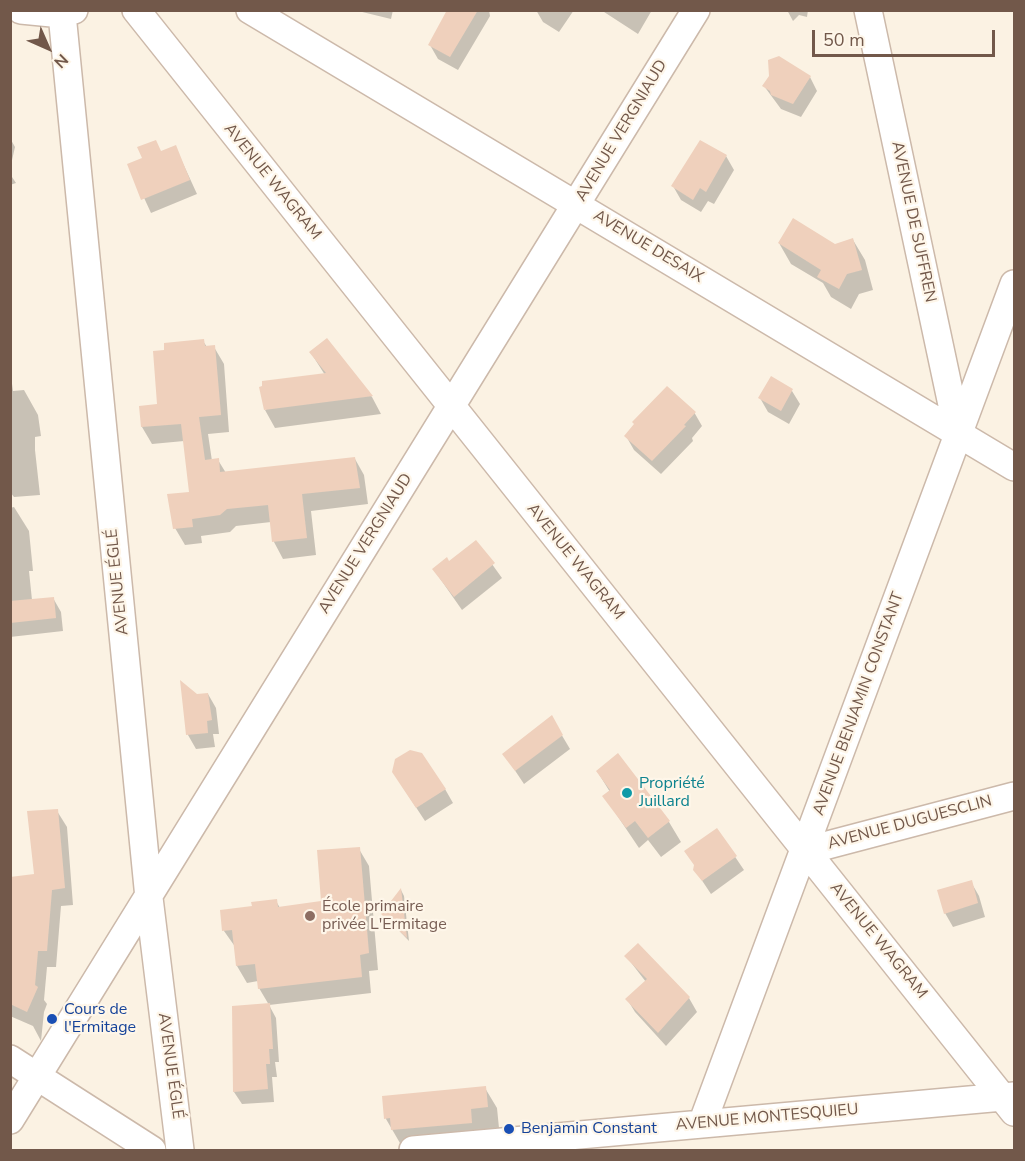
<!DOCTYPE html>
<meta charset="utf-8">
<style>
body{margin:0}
#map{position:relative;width:1025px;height:1161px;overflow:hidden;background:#fbf2e3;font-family:"Nunito Sans",sans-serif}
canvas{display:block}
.frame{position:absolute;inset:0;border:12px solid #72584a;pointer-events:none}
.north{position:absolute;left:18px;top:18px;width:60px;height:60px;-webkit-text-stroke:4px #fef6e9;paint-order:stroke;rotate:135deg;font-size:16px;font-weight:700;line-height:24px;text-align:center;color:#72584a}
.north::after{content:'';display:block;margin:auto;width:21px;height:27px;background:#72584a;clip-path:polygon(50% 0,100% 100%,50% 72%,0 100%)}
.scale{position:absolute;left:812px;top:30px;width:183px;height:27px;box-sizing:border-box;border:3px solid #72584a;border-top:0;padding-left:8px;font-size:18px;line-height:21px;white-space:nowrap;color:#72584a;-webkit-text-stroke:4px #fef6e9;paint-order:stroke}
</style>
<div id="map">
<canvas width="1025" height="1161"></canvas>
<div class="frame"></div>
<div class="north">N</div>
<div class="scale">50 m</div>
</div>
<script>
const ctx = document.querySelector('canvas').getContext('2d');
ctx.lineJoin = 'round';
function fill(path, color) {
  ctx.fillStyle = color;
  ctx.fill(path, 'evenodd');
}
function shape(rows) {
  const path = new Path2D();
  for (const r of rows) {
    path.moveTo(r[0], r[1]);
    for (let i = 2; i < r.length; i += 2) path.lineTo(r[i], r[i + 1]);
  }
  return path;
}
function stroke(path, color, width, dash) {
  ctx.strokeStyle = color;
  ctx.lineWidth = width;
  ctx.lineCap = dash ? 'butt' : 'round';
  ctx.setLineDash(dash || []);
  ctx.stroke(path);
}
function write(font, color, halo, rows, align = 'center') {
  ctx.font = font + ' "Nunito Sans",sans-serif';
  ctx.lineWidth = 4.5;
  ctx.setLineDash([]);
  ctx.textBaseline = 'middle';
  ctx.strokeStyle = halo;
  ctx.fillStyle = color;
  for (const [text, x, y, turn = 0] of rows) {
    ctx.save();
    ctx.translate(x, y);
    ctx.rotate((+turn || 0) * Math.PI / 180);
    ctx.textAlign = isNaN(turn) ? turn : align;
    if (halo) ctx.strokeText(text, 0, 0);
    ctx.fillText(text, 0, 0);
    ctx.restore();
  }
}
fill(shape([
 [354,10,393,10,391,19],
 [450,10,489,10,490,16,458,70,438,59,430,45],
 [536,10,574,10,559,32,543,22],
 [601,10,652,10,638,34],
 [787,10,808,10,807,17,799,15,793,21],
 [810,77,817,91,801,117,781,109,764,86],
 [10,138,15,147,10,169],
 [175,146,197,194,151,213,129,165],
 [726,156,734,170,714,204,708,201,701,212,681,200,673,186],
 [10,174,16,183,10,185],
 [853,240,865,260,873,290,859,294,851,309,831,297,823,283,791,264,779,243,835,245],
 [327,340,372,397,381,414,275,428,265,410,325,375,311,353],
 [203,341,207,347,214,347,224,364,229,432,208,434,212,461,218,460,226,473,355,459,364,475,368,504,311,511,316,555,283,559,274,542,271,522,236,526,230,532,201,536,202,543,185,545,175,528,190,493,184,441,152,444,142,427,141,407,159,405],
 [10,369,13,391,24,390,38,415,41,436,35,437,35,450,40,495,14,497,10,492],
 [772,378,792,391,800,404,789,424,768,412,760,398],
 [694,412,702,426,692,438,693,441,661,474,634,450,626,436],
 [14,507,29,531,33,571,29,571,32,600,53,598,61,612,63,631,10,637,10,508],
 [476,542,502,578,462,610,434,570,449,563],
 [182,684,197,696,208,694,216,708,219,734,213,734,215,747,196,749,188,735],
 [551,717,570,749,524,784,504,754],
 [597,771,669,822,681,842,661,857,648,840,639,848,604,796,610,792],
 [402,786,445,789,453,803,425,821],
 [57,811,67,827,73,905,61,906,56,967,47,967,44,1000,47,1004,44,1012,41,1041,33,1026,10,1016,10,975,36,876],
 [717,830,744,870,711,894,695,870],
 [359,849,369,866,378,970,369,971,371,993,269,1005,276,1018,279,1062,275,1062,277,1077,272,1077,274,1102,242,1104,234,1092,269,1005,259,988,258,981,247,983,237,966,236,948,224,931,222,911,253,908,276,901,280,908,323,903],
 [971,882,979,896,985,917,953,927,945,913],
 [401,890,404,896,409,941,383,914],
 [626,956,689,998,697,1012,666,1046,635,1012,627,999,646,982],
 [485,1088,497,1108,499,1128,482,1130,483,1143,404,1150,386,1119,384,1097]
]), '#0003');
fill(shape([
 [447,10,478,10,450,57,428,45],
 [779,56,811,76,793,104,771,95,770,91,762,86,769,76,768,60],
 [156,140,161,151,176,145,190,180,141,200,127,164,142,158,137,147],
 [700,140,727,155,706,192,700,188,693,200,671,186],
 [793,218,835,244,853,238,862,270,847,274,839,289,817,277,821,270,778,243],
 [327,338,373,396,264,410,259,387,262,386,262,381,326,373,309,352],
 [204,339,205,346,215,345,221,415,199,417,205,460,219,458,220,472,355,457,360,488,302,494,307,538,272,542,268,505,227,509,220,515,192,519,193,527,173,529,167,494,189,492,181,424,141,427,139,406,157,404,153,351,164,350,164,343],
 [771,376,793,389,781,411,758,398],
 [667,386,696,412,684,425,686,426,652,461,624,436,634,424,632,422],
 [476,540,495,563,454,597,432,569,447,557,449,561],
 [54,597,56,618,10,623,10,601],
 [180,680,197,694,208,693,212,720,207,721,208,733,186,735],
 [552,715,563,735,515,771,502,754],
 [410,750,422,753,446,789,416,808,392,772,395,759],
 [618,753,670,821,648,838,635,821,626,828,602,796,610,790,596,771],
 [58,809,65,888,52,890,47,951,38,951,35,985,38,987,27,1012,10,1004,10,877,34,874,27,811],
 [717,828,737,856,702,881,693,870,694,865,684,851],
 [360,847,369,953,360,955,362,977,258,989,255,964,236,966,232,930,222,931,220,910,252,906,251,902,277,899,278,907,321,901,317,850],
 [972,880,978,903,944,914,937,890],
 [401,888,407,938,381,914],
 [638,943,690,997,658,1033,625,999,647,979,624,956],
 [270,1003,273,1049,269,1049,270,1064,266,1064,268,1089,233,1092,232,1006],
 [486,1086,488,1107,471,1109,472,1123,391,1130,390,1118,384,1119,382,1096]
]), '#efd0bc');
const minor = shape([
 [21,10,62,14,74,10],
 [136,10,1014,1112],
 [250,10,1014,467],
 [868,10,958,433],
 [62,14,149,898,180,1150],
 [805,851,1014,796],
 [10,1059,152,1150],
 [10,1120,696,10],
 [702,1124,1014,284],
 [413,1150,1014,1096]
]);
stroke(minor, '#ccb9aa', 30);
stroke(minor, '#fff', 27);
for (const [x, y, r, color] of [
 [627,793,6,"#0f9aa8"],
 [310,916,6,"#8d6e63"],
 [52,1019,6,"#1a4fb4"],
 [509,1129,6,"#1a4fb4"]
]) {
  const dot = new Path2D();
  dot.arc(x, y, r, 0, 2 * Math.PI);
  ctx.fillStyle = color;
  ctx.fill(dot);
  stroke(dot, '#fef6e9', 2);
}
write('16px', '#72584a', '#fef6e9', [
 ["AVENUE VERGNIAUD",622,131,-59],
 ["AVENUE WAGRAM",272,182,51],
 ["AVENUE DE SUFFREN",913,222,78],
 ["AVENUE DESAIX",648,247,31],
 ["AVENUE VERGNIAUD",366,544,-58],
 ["AVENUE WAGRAM",575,562,51],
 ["AVENUE ÉGLÉ",118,582,-96],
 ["AVENUE BENJAMIN CONSTANT",859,704,-70],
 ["AVENUE DUGUESCLIN",910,823,-15],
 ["AVENUE WAGRAM",878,941,51],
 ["AVENUE ÉGLÉ",170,1066,82],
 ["AVENUE MONTESQUIEU",767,1118,-5]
]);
write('16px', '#0d838f', '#fef6e9', [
 ["Propriété",639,784],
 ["Juillard",639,802]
], 'left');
write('16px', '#785e54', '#fef6e9', [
 ["École primaire",322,907],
 ["privée L'Ermitage",322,925]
], 'left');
write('16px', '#164399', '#fef6e9', [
 ["Cours de",64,1010],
 ["l'Ermitage",64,1028],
 ["Benjamin Constant",521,1129]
], 'left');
</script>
